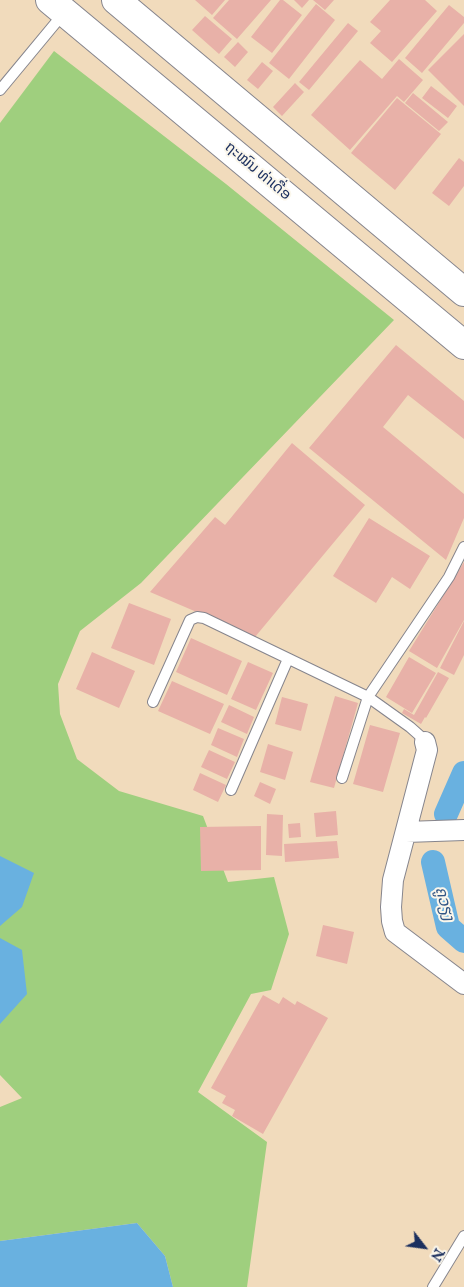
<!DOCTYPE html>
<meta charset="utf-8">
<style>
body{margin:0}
#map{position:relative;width:464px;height:1287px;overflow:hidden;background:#f1dbbc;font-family:"IM FELL English",serif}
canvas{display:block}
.north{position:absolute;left:399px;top:1222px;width:50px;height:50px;-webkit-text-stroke:4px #fbf7ec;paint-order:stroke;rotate:120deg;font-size:14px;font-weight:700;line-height:20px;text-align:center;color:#1b2f5e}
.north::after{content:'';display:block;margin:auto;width:18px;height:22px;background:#1b2f5e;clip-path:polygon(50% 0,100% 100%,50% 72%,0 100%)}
</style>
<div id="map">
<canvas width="464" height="1287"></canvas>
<div class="north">N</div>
</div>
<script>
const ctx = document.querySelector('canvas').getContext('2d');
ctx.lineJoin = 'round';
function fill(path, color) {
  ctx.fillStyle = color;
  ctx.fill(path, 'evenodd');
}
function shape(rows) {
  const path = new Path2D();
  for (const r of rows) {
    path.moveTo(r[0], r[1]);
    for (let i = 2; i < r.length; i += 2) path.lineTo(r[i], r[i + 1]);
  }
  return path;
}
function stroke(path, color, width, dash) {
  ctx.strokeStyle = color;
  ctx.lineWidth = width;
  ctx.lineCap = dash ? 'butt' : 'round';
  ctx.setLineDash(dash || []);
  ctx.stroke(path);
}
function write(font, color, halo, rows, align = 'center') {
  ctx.font = font + ' "IM FELL English","Noto Sans Lao",serif';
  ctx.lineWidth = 4;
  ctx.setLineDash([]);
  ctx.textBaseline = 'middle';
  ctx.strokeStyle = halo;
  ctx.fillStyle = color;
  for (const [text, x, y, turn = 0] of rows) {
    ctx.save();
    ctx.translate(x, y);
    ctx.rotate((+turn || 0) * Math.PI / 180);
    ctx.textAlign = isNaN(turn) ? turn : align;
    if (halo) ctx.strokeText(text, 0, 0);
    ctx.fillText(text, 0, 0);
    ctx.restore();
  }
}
fill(shape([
 [54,51,226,184,394,320,141,583,80,631,58,684,60,714,77,759,119,791,203,816,228,882,274,877,289,934,271,990,251,994,198,1092,267,1142,247,1287,173,1287,165,1256,137,1223,0,1241,0,1107,22,1098,0,1075,0,123]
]), '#9fcf7e');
fill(shape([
 [0,856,34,873,22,907,0,926],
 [0,938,22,950,27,994,0,1024],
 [137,1223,165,1256,173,1287,0,1287,0,1241]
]), '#69b1e0');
stroke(shape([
 [446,814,464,773],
 [433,862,448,927,464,941]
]), '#69b1e0', 24);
fill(shape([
 [195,0,225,0,212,15],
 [229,0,271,0,237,39,213,18],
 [280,0,283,0,302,15,272,53,251,37],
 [294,0,309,0,302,8],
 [313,0,334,0,325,10],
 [390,0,425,0,437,11,392,62,370,43,381,31,370,22],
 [316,4,335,20,289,79,269,63],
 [449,5,464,17,464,23,422,73,405,58],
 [205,16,232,39,219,54,192,30],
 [348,23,358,31,309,90,299,82],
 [464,34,464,106,428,70],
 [238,42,248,52,235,67,224,57],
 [399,59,423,80,404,102,397,96,350,150,311,115,360,60,382,79],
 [262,62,273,71,258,89,247,80],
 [295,83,304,92,282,116,273,107],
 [431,86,457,106,448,118,422,98],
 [413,93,448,122,439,131,405,103],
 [397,98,441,134,395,190,351,153],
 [459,158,464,162,464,186,449,206,432,193],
 [396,345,464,401,464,439,408,395,383,427,464,494,464,518,446,560,309,448],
 [292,443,365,505,255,637,150,592,215,517,225,525],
 [369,518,430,556,410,589,392,577,376,603,333,576],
 [464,562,464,620,437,668,409,651],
 [129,603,171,619,154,665,111,648],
 [464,621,464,655,454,675,440,668],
 [191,638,242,661,227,695,176,672],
 [92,652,135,671,119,708,76,689],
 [409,657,436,673,412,713,386,697],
 [248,662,273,673,256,710,231,699],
 [438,672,449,678,426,718,425,717,421,724,402,713,404,709,414,715],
 [172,681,224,704,210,734,158,711],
 [335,696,358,703,334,788,310,782],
 [282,697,308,704,301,731,275,724],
 [229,705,254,717,247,734,221,722],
 [370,725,400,733,383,792,353,784],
 [218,728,244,739,237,757,211,745],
 [268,744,293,752,285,780,260,772],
 [209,750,235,762,227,779,201,767],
 [200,773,226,785,218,802,193,790],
 [260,782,276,789,270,804,254,796],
 [336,811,338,835,316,837,314,813],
 [267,814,283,815,282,856,266,855],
 [300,823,301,837,289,838,288,824],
 [261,826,261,870,201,871,200,827],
 [337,841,339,858,285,862,284,844],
 [323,925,354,932,347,964,316,956],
 [263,995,279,1004,283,997,295,1005,297,1001,328,1018,263,1134,232,1116,235,1110,222,1103,226,1096,211,1088]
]), '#e8b1a8');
const service = shape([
 [0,90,63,14],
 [153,702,190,620,197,617,204,618,368,697,410,727,419,735,425,742],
 [342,778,368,697,449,577,464,547],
 [231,790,288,659],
 [433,1287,464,1236]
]);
const minor = shape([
 [425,742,427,750,393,880,391,907,392,921,395,932,464,984],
 [406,832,464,830]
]);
const primary = shape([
 [50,0,464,345],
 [116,0,464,292]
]);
stroke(service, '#86858d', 12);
stroke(minor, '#86858d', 22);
stroke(primary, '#86858d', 30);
stroke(service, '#fff', 10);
stroke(minor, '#fff', 20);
stroke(primary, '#fff', 28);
write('15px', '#1b2f5e', '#fbf7ec', [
 ["ຖະໝົນ ທ່າເດື່ອ",257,172,40]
]);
write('italic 16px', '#325685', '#fbf7ec', [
 ["ຄູວຽງ",443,904,75]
]);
</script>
